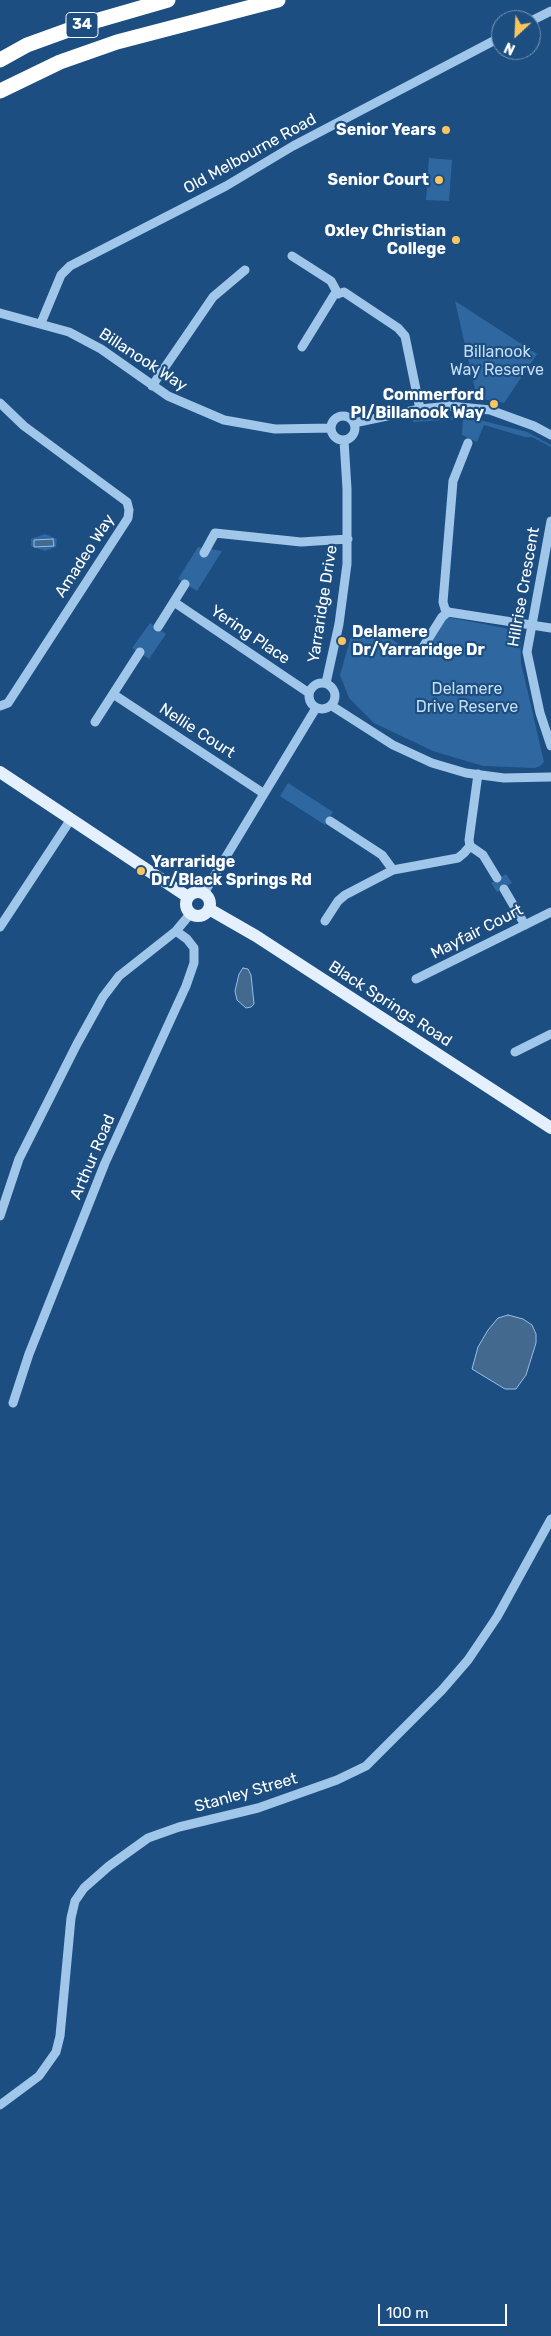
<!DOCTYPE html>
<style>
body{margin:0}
#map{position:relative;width:551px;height:2336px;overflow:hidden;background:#1c4e81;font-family:Rubik,sans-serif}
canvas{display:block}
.north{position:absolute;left:491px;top:10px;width:50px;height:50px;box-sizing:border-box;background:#1c4e81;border:1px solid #7795b3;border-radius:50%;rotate:205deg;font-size:14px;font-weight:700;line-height:20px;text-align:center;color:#fff}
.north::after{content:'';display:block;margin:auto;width:18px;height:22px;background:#fac45e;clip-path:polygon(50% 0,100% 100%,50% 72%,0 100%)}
.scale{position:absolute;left:378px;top:2304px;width:129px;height:22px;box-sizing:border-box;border:2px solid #fff;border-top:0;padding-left:6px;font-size:15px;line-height:18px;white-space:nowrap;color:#fff;-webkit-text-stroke:4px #1c4e81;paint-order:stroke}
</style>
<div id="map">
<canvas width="551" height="2336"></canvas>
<div class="north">N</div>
<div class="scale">100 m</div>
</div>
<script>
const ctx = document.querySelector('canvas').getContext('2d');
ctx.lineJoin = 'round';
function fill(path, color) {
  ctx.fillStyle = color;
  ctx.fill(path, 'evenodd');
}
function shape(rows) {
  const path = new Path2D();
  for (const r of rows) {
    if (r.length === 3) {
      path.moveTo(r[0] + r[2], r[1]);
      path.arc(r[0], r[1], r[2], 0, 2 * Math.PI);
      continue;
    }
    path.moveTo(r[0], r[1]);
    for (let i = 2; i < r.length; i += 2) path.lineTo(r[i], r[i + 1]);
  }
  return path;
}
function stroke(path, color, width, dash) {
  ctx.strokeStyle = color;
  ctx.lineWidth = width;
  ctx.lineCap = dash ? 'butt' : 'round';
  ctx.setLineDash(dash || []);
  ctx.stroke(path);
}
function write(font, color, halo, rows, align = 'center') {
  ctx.font = font + ' Rubik,sans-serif';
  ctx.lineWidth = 4.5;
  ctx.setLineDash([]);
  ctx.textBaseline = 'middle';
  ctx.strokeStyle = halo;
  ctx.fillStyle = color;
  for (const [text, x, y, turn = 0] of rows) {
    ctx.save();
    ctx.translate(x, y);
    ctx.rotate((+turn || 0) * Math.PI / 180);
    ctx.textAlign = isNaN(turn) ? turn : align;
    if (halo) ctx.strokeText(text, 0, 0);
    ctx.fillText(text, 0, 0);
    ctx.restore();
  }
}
fill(shape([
 [429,158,452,160,449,201,426,200],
 [455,301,537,354,504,403,477,398],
 [464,416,527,432,551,445,551,447,532,437,525,437,484,425,477,442,462,435,463,419,413,422,413,420],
 [45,534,57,539,56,547,45,551,31,546,31,539],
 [198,547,222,551,197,591,178,579],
 [447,617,520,631,521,663,544,762,540,766,535,768,483,766,433,751,374,723,349,698,340,675,354,626,381,632,420,658],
 [150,623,166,634,149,659,132,648],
 [288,783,333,812,325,825,280,796],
 [506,874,512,883,497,892,491,883]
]), '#2f68a0');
const water = shape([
 [53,539,54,546,34,547,34,540,53,539],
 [243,968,248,969,251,975,254,1004,251,1007,246,1008,237,1000,235,991,239,974,243,968],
 [508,1315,523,1319,532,1325,536,1334,536,1343,526,1375,516,1389,505,1389,472,1369,478,1347,488,1330,498,1318,508,1315]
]);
fill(water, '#43698e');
stroke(water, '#93c1ec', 1);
stroke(shape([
 [531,21,551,11],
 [292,256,331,281,338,294],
 [0,313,69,332,101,349,168,396,224,420,275,429,331,428],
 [41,323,61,275,70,266,226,186,293,146,501,37],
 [302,347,334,295,344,292,398,328,405,336,420,409],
 [152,386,213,297,245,270],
 [0,403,24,426,127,502,129,510,128,518,8,703,0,706],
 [343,428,12],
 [354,423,420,409,450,406,490,410,534,426,551,435],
 [468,443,453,481,443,602,445,609,448,612,551,628],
 [551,521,527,652,540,713,551,746],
 [204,553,215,533,301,542,348,539],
 [174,602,309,693],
 [158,627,185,584],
 [420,652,442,617,448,612],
 [322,696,13],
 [326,683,339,624,347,564,347,489,344,440],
 [113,694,263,793],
 [332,706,393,745,432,763,466,773,504,778,550,777],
 [95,722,140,652],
 [330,821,382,855,393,870],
 [470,846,483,855,497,878],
 [504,889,525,925],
 [204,893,316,708],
 [325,921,338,901,345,895,393,870,458,858,464,853,470,846,469,840,478,774],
 [0,927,71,819],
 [416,979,551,912],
 [515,1052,551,1034],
 [0,1216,19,1159,77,1044,103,997,119,976,176,931,191,913],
 [13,1403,29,1354,105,1163,186,986,194,963,194,948,187,939,176,931],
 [0,2105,39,2076,56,2052,60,2036,71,1918,75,1901,84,1888,109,1866,148,1838,179,1827,258,1808,337,1780,366,1766,442,1690,468,1660,497,1617,551,1519]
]), '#a0c6ea', 9);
stroke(shape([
 [0,772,188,897],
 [198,904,12],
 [209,909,256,936,551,1128]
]), '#e4f0fe', 12);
stroke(shape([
 [0,60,27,45,85,24,168,0],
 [0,91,60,62,117,42,278,0]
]), '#fff', 15);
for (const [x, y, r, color] of [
 [446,130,5,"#fac45e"],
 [439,180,5,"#fac45e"],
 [456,240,5,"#fac45e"],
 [494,404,5,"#fac45e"],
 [342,641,5,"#fac45e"],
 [141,871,5,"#fac45e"]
]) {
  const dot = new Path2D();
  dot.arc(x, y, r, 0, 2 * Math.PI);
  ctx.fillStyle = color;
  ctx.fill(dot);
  stroke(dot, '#1c4e81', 2);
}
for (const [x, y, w] of [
 [82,25,32]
]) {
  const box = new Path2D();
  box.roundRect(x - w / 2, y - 12.5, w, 25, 4);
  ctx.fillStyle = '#1c4e81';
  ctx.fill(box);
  stroke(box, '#fff', 1);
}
write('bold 15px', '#fff', null, [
 ["34",82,25]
]);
write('bold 16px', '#fff', '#1c4e81', [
 ["Senior Years",436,130],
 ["Senior Court",429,180],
 ["Oxley Christian",446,231],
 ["College",446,249],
 ["Commerford",484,395],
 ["Pl/Billanook Way",484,413],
 ["Delamere",352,632,"left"],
 ["Dr/Yarraridge Dr",352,650,"left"],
 ["Yarraridge",151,862,"left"],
 ["Dr/Black Springs Rd",151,880,"left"]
], 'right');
write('16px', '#fff', '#1c4e81', [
 ["Old Melbourne Road",250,154,-29],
 ["Billanook Way",143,360,33],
 ["Amadeo Way",85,556,-57],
 ["Hillrise Crescent",524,587,-80],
 ["Yarraridge Drive",323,604,-81],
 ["Yering Place",250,635,34],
 ["Nellie Court",197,731,33],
 ["Mayfair Court",477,932,-27],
 ["Black Springs Road",390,1004,33],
 ["Arthur Road",93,1157,-67],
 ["Stanley Street",246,1793,-16]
]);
write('16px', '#c5dff7', '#1c4e81', [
 ["Billanook",497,352],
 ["Way Reserve",497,370],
 ["Delamere",467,689],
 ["Drive Reserve",467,707]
]);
</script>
